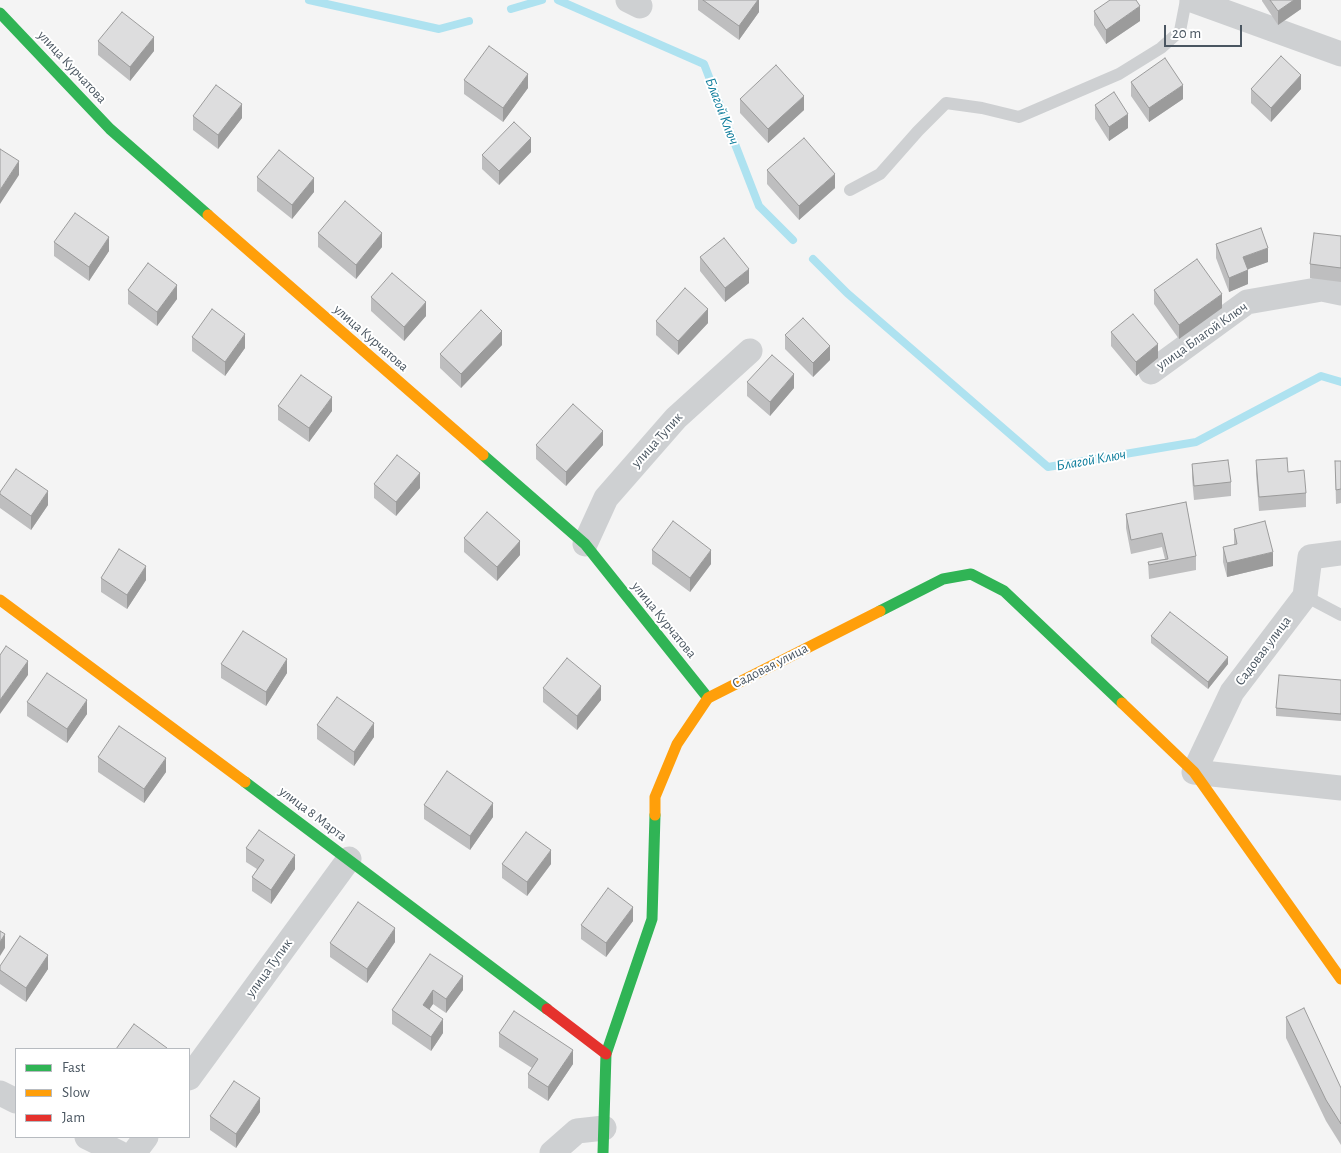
<!DOCTYPE html>
<meta charset="utf-8">
<style>
body{margin:0}
#map{position:relative;width:1341px;height:1153px;overflow:hidden;background:#f4f4f4;font-family:"Alegreya Sans",sans-serif}
canvas{display:block}
.legend{position:absolute;left:15px;top:1048px;width:175px;height:90px;box-sizing:border-box;background:#fff;border:1px solid #b7bbc0;margin:0;padding:6px 9px;list-style:none;font-size:15px;color:#4a5661}
.legend li{display:flex;align-items:center;gap:10px;height:25px}
.legend b{width:25px;border:1px solid #b7bbc0}
.scale{position:absolute;left:1164px;top:25px;width:78px;height:22px;box-sizing:border-box;border:2px solid #4a5661;border-top:0;padding-left:6px;font-size:15px;line-height:18px;white-space:nowrap;color:#4a5661;-webkit-text-stroke:4px #fff;paint-order:stroke}
</style>
<div id="map">
<canvas width="1341" height="1153"></canvas>
<ul class="legend">
<li><b style="height:6px;background:#30b455"></b>Fast</li>
<li><b style="height:6px;background:#ff9f0a"></b>Slow</li>
<li><b style="height:6px;background:#e5322d"></b>Jam</li>
</ul>
<div class="scale">20 m</div>
</div>
<script>
const ctx = document.querySelector('canvas').getContext('2d');
ctx.lineJoin = 'round';
function shape(rows) {
  const path = new Path2D();
  for (const r of rows) {
    path.moveTo(r[0], r[1]);
    for (let i = 2; i < r.length; i += 2) path.lineTo(r[i], r[i + 1]);
  }
  return path;
}
function stroke(path, color, width, dash) {
  ctx.strokeStyle = color;
  ctx.lineWidth = width;
  ctx.lineCap = dash ? 'butt' : 'round';
  ctx.setLineDash(dash || []);
  ctx.stroke(path);
}
function fill(path, color) {
  ctx.fillStyle = color;
  ctx.fill(path, 'evenodd');
}
function write(font, color, halo, rows, align = 'center') {
  ctx.font = font + ' "Alegreya Sans",sans-serif';
  ctx.lineWidth = 4;
  ctx.setLineDash([]);
  ctx.textBaseline = 'middle';
  ctx.strokeStyle = halo;
  ctx.fillStyle = color;
  for (const [text, x, y, turn = 0] of rows) {
    ctx.save();
    ctx.translate(x, y);
    ctx.rotate((+turn || 0) * Math.PI / 180);
    ctx.textAlign = isNaN(turn) ? turn : align;
    if (halo) ctx.strokeText(text, 0, 0);
    ctx.fillText(text, 0, 0);
    ctx.restore();
  }
}
stroke(shape([
 [309,0,439,29,469,21],
 [558,0,704,64,759,206,793,240],
 [511,9,542,0],
 [813,259,847,293,1048,467,1196,442,1321,376,1341,382]
]), '#aee2f0', 8);
stroke(shape([
 [850,190,880,174,918,131,946,103,982,108,1019,117,1119,74,1161,48,1180,31,1186,0],
 [1305,596,1341,615]
]), '#ced0d2', 12);
stroke(shape([
 [628,0,640,6],
 [1192,0,1341,54],
 [1151,372,1247,302,1322,289,1341,293],
 [585,544,606,498,676,418,750,351],
 [1341,553,1310,557,1305,596,1232,692,1194,772,1341,788],
 [189,1078,349,859],
 [0,1093,16,1101],
 [87,1137,119,1153],
 [134,1153,146,1137],
 [552,1153,577,1131,604,1128]
]), '#ced0d2', 25);
stroke(shape([
 [0,13,110,129,208,215],
 [483,455,585,544,708,698],
 [880,611,943,579,971,574,1004,591,1122,703],
 [245,782,547,1009],
 [603,1153,606,1054,652,919,655,815]
]), '#30b455', 11);
stroke(shape([
 [208,215,483,455],
 [0,600,245,782],
 [1122,703,1194,772,1341,979],
 [655,815,655,797,677,744,708,698,880,611]
]), '#ff9f0a', 11);
stroke(shape([
 [547,1009,606,1054]
]), '#e5322d', 11);
fill(shape([
 [698,0,759,0,759,12,739,40,698,10],
 [1262,0,1301,0,1301,9,1278,25,1262,1],
 [1094,11,1140,21,1106,44,1094,25],
 [98,41,154,51,130,81,98,55],
 [464,80,528,88,503,122,464,94],
 [1131,82,1183,99,1149,122,1131,96],
 [1251,89,1301,89,1271,122,1251,103],
 [740,99,804,110,768,143,740,113],
 [1095,105,1128,128,1109,141,1095,119],
 [193,116,242,118,218,149,193,130],
 [531,152,499,185,482,169,482,155],
 [767,170,835,188,799,220,767,184],
 [257,177,314,192,292,219,257,191],
 [318,233,382,247,356,279,318,247],
 [1341,236,1341,282,1310,278,1310,264],
 [54,242,109,251,89,281,54,256],
 [1216,244,1268,262,1248,269,1248,284,1229,292,1216,258],
 [700,257,749,283,725,302,700,271],
 [128,290,177,299,157,326,128,304],
 [1154,290,1222,308,1179,339,1154,304],
 [371,297,426,316,404,341,371,311],
 [656,321,708,323,678,355,656,335],
 [1111,332,1158,358,1136,376,1111,346],
 [785,335,830,360,813,377,785,349],
 [192,337,245,348,225,376,192,351],
 [502,345,461,388,440,368,440,354],
 [747,382,794,388,770,416,747,396],
 [278,406,332,411,309,442,278,420],
 [536,445,603,445,566,486,536,459],
 [1256,460,1288,472,1306,493,1306,507,1259,511,1256,474],
 [1335,461,1341,461,1341,503,1336,504],
 [1192,464,1231,482,1231,496,1194,500,1192,478],
 [374,484,420,488,396,516,374,498],
 [0,492,48,505,31,530,0,508],
 [1186,502,1196,556,1196,570,1149,579,1148,562,1165,559,1162,547,1131,554,1126,528,1126,514],
 [1234,529,1273,566,1227,577,1223,562,1223,547,1234,545],
 [464,538,520,555,497,581,464,552],
 [652,550,711,564,690,592,652,564],
 [101,578,146,580,127,609,101,592],
 [1151,636,1228,664,1208,689,1151,643],
 [221,664,287,673,266,706,221,678],
 [1341,680,1341,721,1276,716,1276,708],
 [543,688,601,700,577,730,543,702],
 [27,702,87,714,67,743,27,716],
 [317,725,374,737,354,766,317,739],
 [98,757,166,772,144,803,98,772],
 [424,805,493,817,470,850,424,819],
 [246,848,295,869,271,904,252,891,252,877,257,869,246,862],
 [502,864,551,864,527,896,502,878],
 [633,921,606,957,581,939,581,925],
 [395,942,367,983,330,957,330,943],
 [430,954,463,990,446,1013,433,1004,429,1009,443,1033,431,1051,392,1024,392,1010],
 [0,966,48,969,26,1002,0,984],
 [1286,1017,1341,1088,1341,1145,1326,1121,1286,1038],
 [499,1033,573,1064,548,1101,528,1088,528,1074,532,1068,499,1047],
 [260,1112,236,1148,210,1130,210,1116]
]), '#bebebf');
fill(shape([
 [758,0,759,0,759,12,739,40,739,26],
 [1294,0,1301,0,1301,9,1278,25,1278,11],
 [1140,6,1140,21,1106,44,1106,30],
 [154,37,154,51,130,81,130,67],
 [528,74,528,88,503,122,503,108],
 [1301,75,1301,89,1271,122,1271,108],
 [1183,85,1183,99,1149,122,1149,108],
 [804,96,804,110,768,143,768,129],
 [242,104,242,118,218,149,218,135],
 [1128,114,1128,128,1109,141,1109,127],
 [531,138,531,152,499,185,499,171],
 [19,161,19,175,0,204,0,190],
 [835,174,835,188,799,220,799,206],
 [314,178,314,192,292,219,292,205],
 [382,233,382,247,356,279,356,265],
 [109,237,109,251,89,281,89,267],
 [1268,248,1268,262,1243,271,1243,257],
 [749,269,749,283,725,302,725,288],
 [1248,270,1248,284,1229,292,1229,278],
 [177,285,177,299,157,326,157,312],
 [1222,294,1222,308,1179,339,1179,325],
 [426,302,426,316,404,341,404,327],
 [708,309,708,323,678,355,678,341],
 [502,331,502,345,461,388,461,374],
 [245,334,245,348,225,376,225,362],
 [1158,344,1158,358,1136,376,1136,362],
 [830,346,830,360,813,377,813,363],
 [794,374,794,388,770,416,770,402],
 [332,397,332,411,309,442,309,428],
 [603,431,603,445,566,486,566,472],
 [420,473,420,488,396,516,396,502],
 [48,491,48,505,31,530,31,516],
 [520,541,520,555,497,581,497,567],
 [711,550,711,564,690,592,690,578],
 [1273,552,1273,566,1227,577,1227,563],
 [146,566,146,580,127,609,127,595],
 [1228,657,1228,664,1208,689,1208,682],
 [287,659,287,673,266,706,266,692],
 [28,661,28,675,0,714,0,700],
 [601,686,601,700,577,730,577,716],
 [87,700,87,714,67,743,67,729],
 [374,723,374,737,354,766,354,752],
 [166,758,166,772,144,803,144,789],
 [493,803,493,817,470,850,470,836],
 [551,850,551,864,527,896,527,882],
 [295,855,295,869,271,904,271,890],
 [633,907,633,921,606,957,606,943],
 [395,928,395,942,367,983,367,969],
 [5,934,5,948,0,956,0,942],
 [48,955,48,969,26,1002,26,988],
 [463,976,463,990,446,1013,446,999],
 [433,990,433,1004,423,1019,423,1005],
 [443,1019,443,1033,431,1051,431,1037],
 [573,1050,573,1064,548,1101,548,1087],
 [260,1098,260,1112,236,1148,236,1134]
]), '#9b9b9b');
const building = shape([
 [703,0,758,0,739,26,703,0],
 [1110,0,1136,0,1140,6,1106,30,1094,11,1110,0],
 [1270,0,1294,0,1278,11,1270,0],
 [122,12,154,37,130,67,98,41,122,12],
 [489,46,528,74,503,108,464,80,489,46],
 [1281,56,1301,75,1271,108,1251,89,1281,56],
 [1165,58,1183,85,1149,108,1131,82,1165,58],
 [776,65,804,96,768,129,740,99,776,65],
 [216,85,242,104,218,135,193,116,216,85],
 [1114,92,1128,114,1109,127,1095,105,1114,92],
 [514,122,531,138,499,171,482,155,514,122],
 [804,138,835,174,799,206,767,170,804,138],
 [0,149,19,161,0,190,0,149],
 [279,150,314,178,292,205,257,177,279,150],
 [345,201,382,233,356,265,318,233,345,201],
 [75,213,109,237,89,267,54,242,75,213],
 [1261,228,1268,248,1243,257,1248,270,1229,278,1216,244,1261,228],
 [1314,233,1341,236,1341,268,1310,264,1314,233],
 [724,238,749,269,725,288,700,257,724,238],
 [1197,259,1222,294,1179,325,1154,290,1197,259],
 [148,263,177,285,157,312,128,290,148,263],
 [392,273,426,302,404,327,371,297,392,273],
 [685,288,708,309,678,341,656,321,685,288],
 [212,309,245,334,225,362,192,337,212,309],
 [481,310,502,331,461,374,440,354,481,310],
 [1133,314,1158,344,1136,362,1111,332,1133,314],
 [803,318,830,346,813,363,785,335,803,318],
 [772,355,794,374,770,402,747,382,772,355],
 [301,375,332,397,309,428,278,406,301,375],
 [573,404,603,431,566,472,536,445,573,404],
 [397,455,420,473,396,502,374,484,397,455],
 [1287,458,1288,472,1304,470,1306,493,1259,497,1256,460,1287,458],
 [1228,460,1231,482,1194,486,1192,464,1228,460],
 [1335,461,1341,461,1341,489,1336,490,1335,461],
 [16,469,48,491,31,516,0,494,0,492,16,469],
 [1186,502,1196,556,1149,565,1148,562,1168,559,1162,533,1131,540,1126,514,1186,502],
 [487,512,520,541,497,567,464,538,487,512],
 [673,521,711,550,690,578,652,550,673,521],
 [1265,521,1273,552,1227,563,1223,547,1237,544,1234,529,1265,521],
 [119,549,146,566,127,595,101,578,119,549],
 [1170,612,1228,657,1208,682,1151,636,1170,612],
 [243,631,287,659,266,692,221,664,243,631],
 [6,646,28,661,0,700,0,655,6,646],
 [567,658,601,686,577,716,543,688,567,658],
 [47,673,87,700,67,729,27,702,47,673],
 [1279,675,1341,680,1341,714,1276,708,1279,675],
 [337,697,374,723,354,752,317,725,337,697],
 [119,726,166,758,144,789,98,757,119,726],
 [447,771,493,803,470,836,424,805,447,771],
 [259,830,295,855,271,890,252,877,264,860,246,848,259,830],
 [526,832,551,850,527,882,502,864,526,832],
 [608,888,633,907,606,943,581,925,608,888],
 [358,902,395,928,367,969,330,943,358,902],
 [0,931,5,934,0,942,0,931],
 [20,936,48,955,26,988,0,970,0,966,20,936],
 [430,954,463,976,446,999,433,990,423,1005,443,1019,431,1037,392,1010,430,954],
 [1304,1008,1341,1088,1341,1124,1326,1100,1286,1017,1304,1008],
 [514,1011,573,1050,548,1087,528,1074,538,1059,499,1033,514,1011],
 [134,1024,167,1048,166,1049,116,1049,134,1024],
 [234,1081,260,1098,236,1134,210,1116,234,1081]
]);
fill(building, '#ddddde');
stroke(building, '#9b9b9b', 1);
write('14px', '#4a5661', '#fff', [
 ["улица Курчатова",72,67,47],
 ["улица Благой Ключ",1202,336,-35],
 ["улица Курчатова",371,338,41],
 ["улица Тупик",657,440,-48],
 ["улица Курчатова",664,620,51],
 ["Садовая улица",1263,651,-53],
 ["Садовая улица",770,666,-27],
 ["улица 8 Марта",313,814,37],
 ["улица Тупик",269,968,-54]
]);
write('italic 15px', '#0c7c9b', '#fff', [
 ["Благой Ключ",722,111,69],
 ["Благой Ключ",1091,460,-10]
]);
</script>
